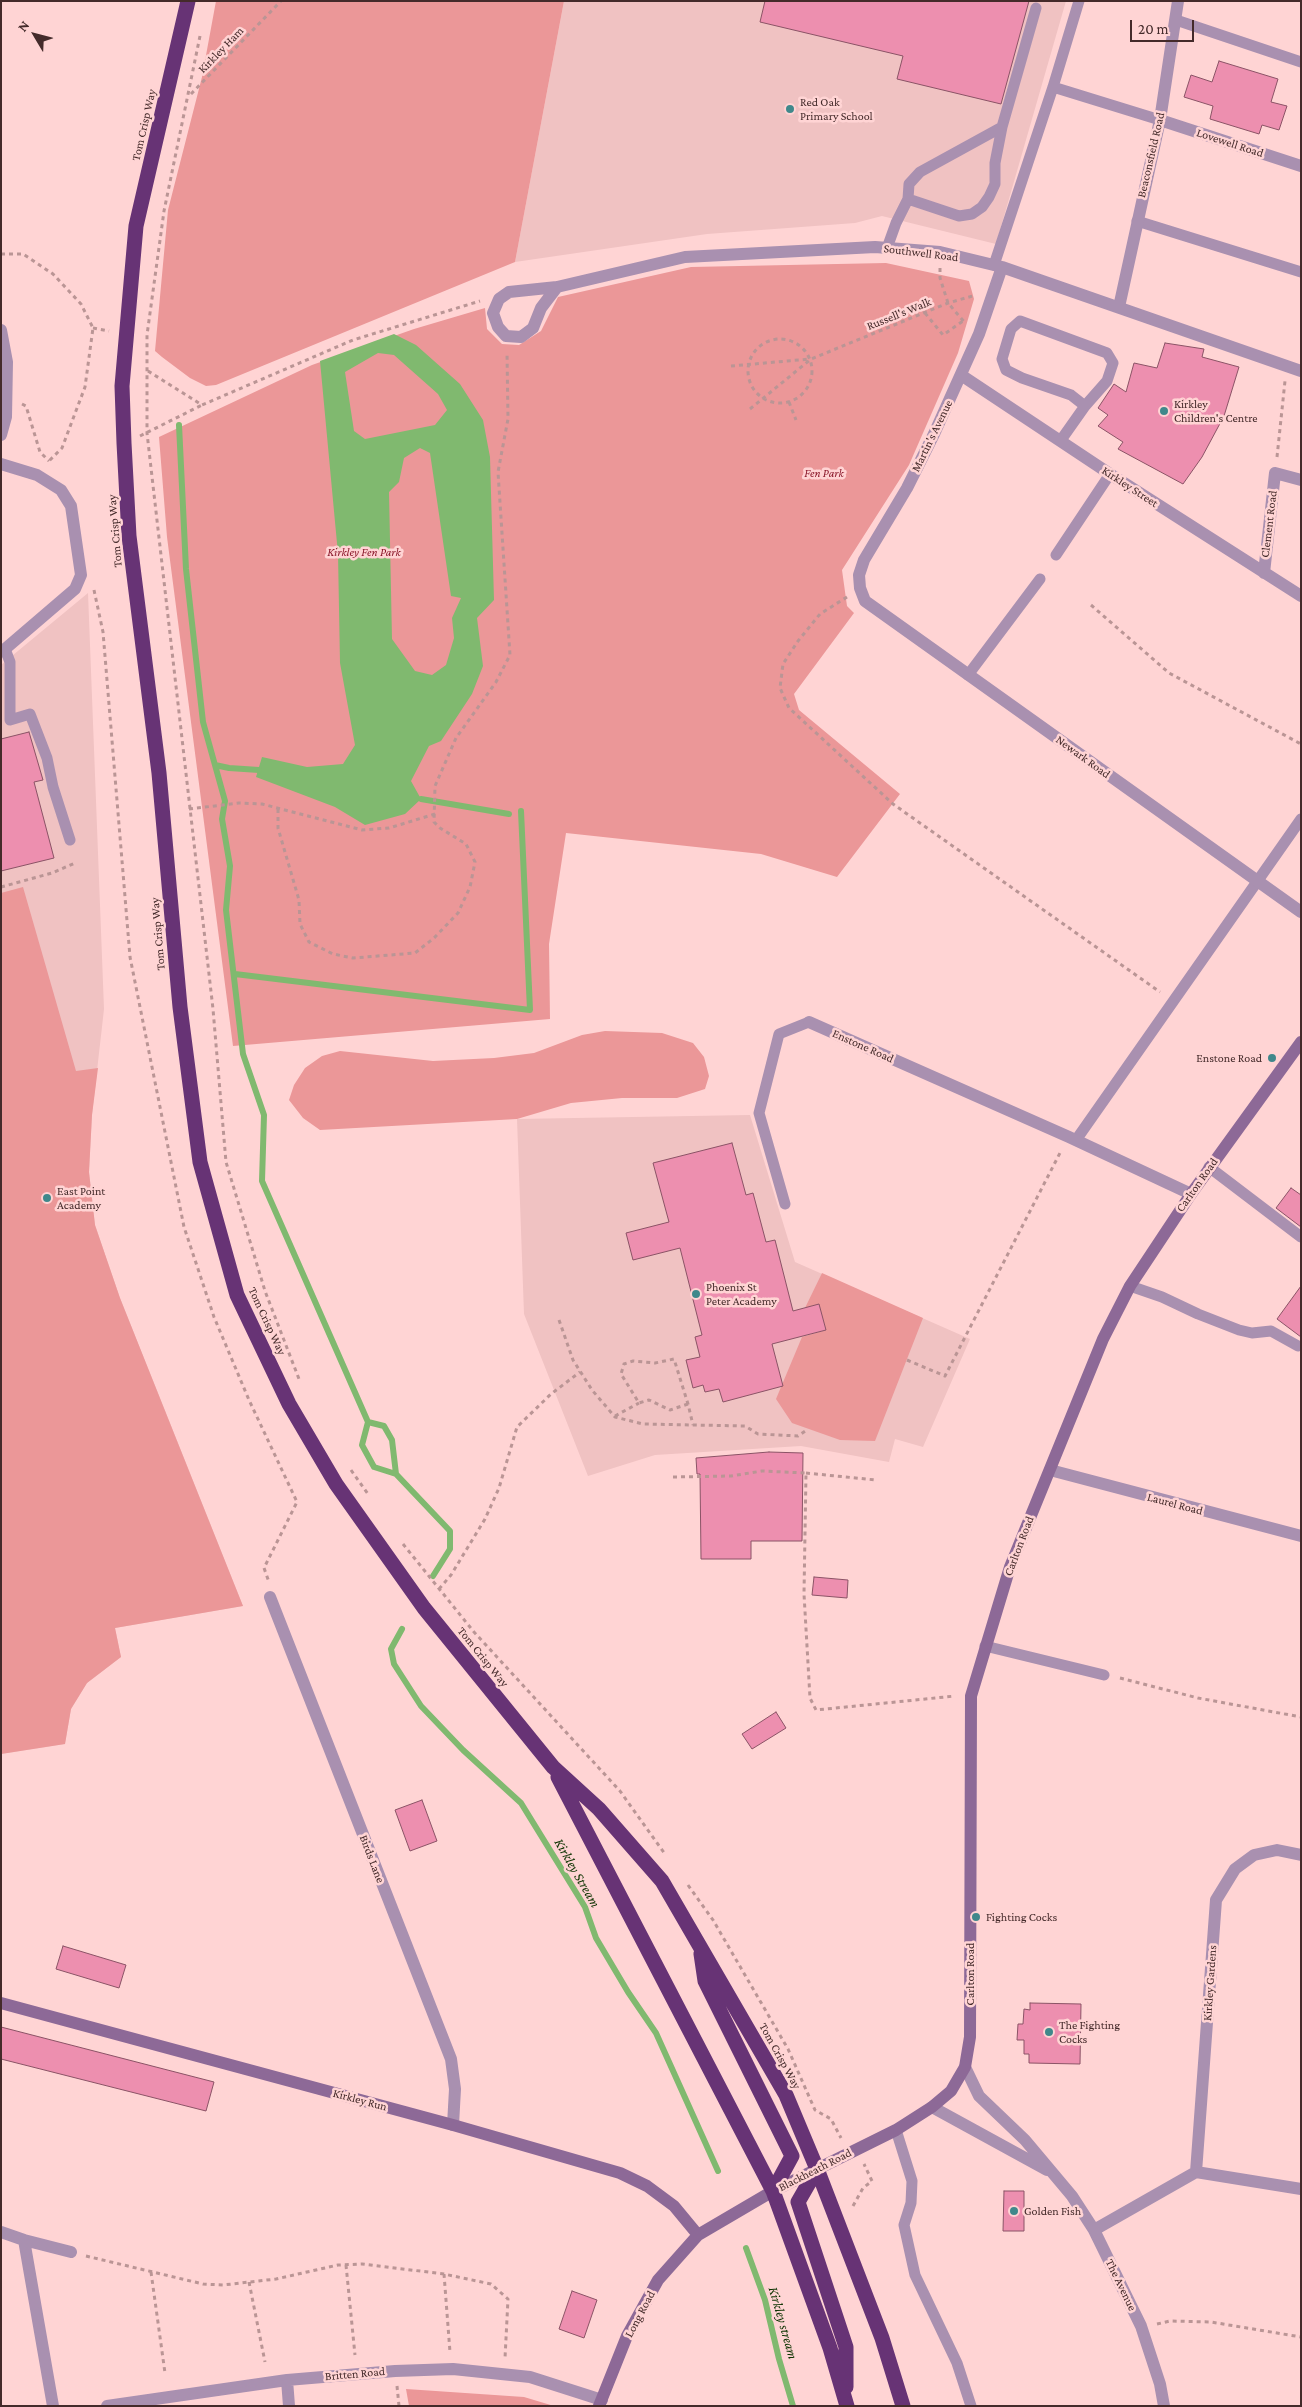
<!DOCTYPE html>
<style>
body{margin:0}
#map{position:relative;width:1302px;height:2407px;overflow:hidden;background:#ffd4d4;font-family:"Crimson Pro",serif}
canvas{display:block}
.frame{position:absolute;inset:0;border:2px solid #442a2a;pointer-events:none}
.north{position:absolute;left:10px;top:10px;width:50px;height:50px;-webkit-text-stroke:4px #ffd4d4;paint-order:stroke;rotate:307deg;font-size:14px;font-weight:700;line-height:20px;text-align:center;color:#442a2a}
.north::after{content:'';display:block;margin:auto;width:18px;height:22px;background:#442a2a;clip-path:polygon(50% 0,100% 100%,50% 72%,0 100%)}
.scale{position:absolute;left:1130px;top:20px;width:64px;height:22px;box-sizing:border-box;border:2px solid #442a2a;border-top:0;padding-left:6px;font-size:15px;line-height:18px;white-space:nowrap;color:#442a2a;-webkit-text-stroke:4px #ffd4d4;paint-order:stroke}
</style>
<div id="map">
<canvas width="1302" height="2407"></canvas>
<div class="frame"></div>
<div class="north">N</div>
<div class="scale">20 m</div>
</div>
<script>
const ctx = document.querySelector('canvas').getContext('2d');
ctx.lineJoin = 'round';
function fill(path, color) {
  ctx.fillStyle = color;
  ctx.fill(path, 'evenodd');
}
function shape(rows) {
  const path = new Path2D();
  for (const r of rows) {
    if (r.length === 3) {
      path.moveTo(r[0] + r[2], r[1]);
      path.arc(r[0], r[1], r[2], 0, 2 * Math.PI);
      continue;
    }
    path.moveTo(r[0], r[1]);
    for (let i = 2; i < r.length; i += 2) path.lineTo(r[i], r[i + 1]);
  }
  return path;
}
function stroke(path, color, width, dash) {
  ctx.strokeStyle = color;
  ctx.lineWidth = width;
  ctx.lineCap = dash ? 'butt' : 'round';
  ctx.setLineDash(dash || []);
  ctx.stroke(path);
}
function write(font, color, halo, rows, align = 'center') {
  ctx.font = font + ' "Crimson Pro",serif';
  ctx.lineWidth = 5;
  ctx.setLineDash([]);
  ctx.textBaseline = 'middle';
  ctx.strokeStyle = halo;
  ctx.fillStyle = color;
  for (const [text, x, y, turn = 0] of rows) {
    ctx.save();
    ctx.translate(x, y);
    ctx.rotate((+turn || 0) * Math.PI / 180);
    ctx.textAlign = isNaN(turn) ? turn : align;
    if (halo) ctx.strokeText(text, 0, 0);
    ctx.fillText(text, 0, 0);
    ctx.restore();
  }
}
fill(shape([
 [564,1,1066,1,996,244,882,216,855,223,707,234,515,262],
 [88,593,104,1009,92,1115,89,1172,95,1225,120,1298,243,1606,115,1628,121,1657,87,1683,71,1709,65,1744,1,1754,1,665],
 [750,1115,795,1262,970,1339,923,1447,895,1439,889,1462,801,1446,655,1455,588,1476,524,1314,517,1119]
]), '#f0c2c2');
fill(shape([
 [216,1,564,1,515,262,216,385,206,386,190,378,162,357,155,351,168,210,202,77],
 [886,263,969,281,974,299,958,353,909,465,842,570,847,606,854,613,794,694,799,710,900,794,837,877,761,854,566,833,549,944,550,1019,233,1046,167,537,159,437,312,365,414,329,485,308,487,329,502,344,519,345,541,331,558,297,691,267],
 [23,887,76,1071,98,1068,92,1115,89,1172,95,1225,120,1298,243,1606,115,1628,121,1657,87,1683,71,1709,65,1744,1,1754,1,893],
 [605,1031,662,1033,693,1043,704,1057,709,1076,705,1089,677,1098,622,1098,571,1103,517,1119,320,1130,303,1118,289,1100,294,1085,305,1068,322,1056,340,1051,433,1061,494,1058,534,1053,582,1035],
 [822,1273,923,1318,875,1441,840,1440,792,1423,776,1399,802,1337,826,1330,805,1308],
 [406,2389,524,2397,554,2406,409,2406]
]), '#eb9798');
fill(shape([
 [394,334,416,345,460,384,483,420,490,457,494,600,477,618,483,666,472,694,441,741,429,746,411,781,421,799,405,814,365,825,335,807,256,777,262,757,307,767,343,764,355,745,340,663,338,554,320,361],
 [378,353,394,355,438,394,447,410,435,425,365,439,354,431,345,372],
 [420,448,430,453,451,596,461,598,452,618,454,638,446,665,432,675,415,671,392,639,389,492,399,482,404,458]
]), '#80b96f');
stroke(shape([
 [179,425,186,569,203,722,225,801,222,819,230,866,226,910,243,1054,264,1115,262,1181,368,1422,384,1426,392,1440,396,1474,450,1531,450,1549,433,1576],
 [215,765,229,768,259,770],
 [421,799,509,814],
 [235,974,530,1010,521,811],
 [368,1422,362,1445,374,1467,396,1474],
 [402,1629,391,1649,394,1664,421,1706,463,1750,521,1803,585,1907,596,1938,628,1992,656,2033,718,2171],
 [746,2248,765,2300,779,2359,793,2406]
]), '#80b96f', 6);
const building = shape([
 [765,1,1029,1,1001,104,897,79,903,56,760,22,765,1],
 [1219,61,1278,79,1271,102,1287,106,1279,130,1262,125,1259,134,1210,119,1213,106,1184,97,1191,75,1212,82,1219,61],
 [1165,343,1204,349,1202,357,1239,367,1224,416,1202,457,1183,484,1118,449,1123,442,1098,426,1108,415,1098,408,1114,384,1126,392,1134,363,1157,368,1165,343],
 [29,732,43,780,34,782,54,858,1,871,1,739,29,732],
 [732,1143,746,1195,753,1193,766,1242,775,1240,793,1311,819,1304,826,1330,772,1344,783,1386,723,1402,719,1389,705,1392,703,1385,693,1388,686,1360,700,1357,695,1337,702,1335,680,1248,633,1260,626,1233,669,1222,653,1163,732,1143],
 [1291,1188,1301,1195,1301,1227,1276,1208,1291,1188],
 [1301,1286,1301,1337,1277,1319,1301,1286],
 [769,1452,803,1453,802,1541,751,1541,751,1559,701,1559,700,1474,697,1474,696,1458,769,1452],
 [814,1577,848,1580,847,1598,812,1595,814,1577],
 [776,1712,786,1728,752,1749,742,1734,776,1712],
 [422,1800,437,1841,410,1851,395,1810,422,1800],
 [63,1946,126,1965,119,1988,56,1969,63,1946],
 [1030,2003,1081,2004,1080,2064,1029,2063,1029,2054,1024,2054,1024,2040,1017,2040,1018,2024,1023,2024,1024,2009,1030,2010,1030,2003],
 [1,2027,214,2082,206,2111,1,2059,1,2027],
 [1004,2191,1024,2191,1024,2231,1003,2231,1004,2191],
 [572,2291,597,2300,584,2338,559,2329,572,2291]
]);
fill(building, '#ed8faf');
stroke(building, '#8b5366', 1);
stroke(shape([
 [200,36,164,211,147,335,147,433,213,1009,226,1162,265,1291,299,1379],
 [191,94,281,1],
 [1,254,23,254,53,274,81,304,93,328,85,387,62,448,47,463],
 [940,268,940,278,948,303,966,324],
 [925,313,943,335,963,321],
 [93,328,109,331],
 [780,371,32],
 [731,366,810,359],
 [148,371,202,405,353,340,480,301],
 [789,402,796,420],
 [22,404,26,406,40,452,49,461],
 [750,409,811,359,948,303,976,295],
 [140,436,202,405],
 [1277,457,1285,381],
 [94,590,103,632,130,957,184,1227,214,1317,249,1400,297,1502,264,1568,269,1582],
 [847,597,820,614,798,641,783,664,780,688,789,708,893,804,1160,992],
 [1091,605,1169,673,1301,744],
 [189,809,239,803,262,804,362,830,389,828,435,814],
 [278,809,278,828,299,900,300,924,309,942,333,954,353,958,415,953,434,938,458,913,470,887,475,862,466,844,440,828,434,822,435,786,456,738,496,682,510,655,498,472,508,419,507,352],
 [1,887,52,873,75,863],
 [559,1320,573,1360,592,1390,615,1417,643,1424,745,1426,758,1434,798,1436,808,1429],
 [907,1360,945,1376,1061,1151],
 [688,1404,670,1410,649,1400,639,1403,621,1374,624,1364,633,1361,655,1363,674,1359,688,1404,693,1425],
 [615,1416,639,1403],
 [351,1470,368,1494],
 [806,1473,876,1480],
 [673,1477,731,1476,762,1471,806,1473,804,1594,810,1698,816,1710,955,1696],
 [403,1544,474,1632,620,1791,665,1854],
 [439,1589,451,1575,485,1519,499,1488,517,1427,551,1394,580,1372],
 [1120,1678,1198,1698,1301,1717],
 [688,1885,713,1920,788,2049,815,2110,831,2119,841,2138],
 [853,2206,863,2188,872,2181,864,2164],
 [86,2256,203,2284,223,2285,276,2279,338,2265,362,2264,444,2274,491,2284,508,2299,505,2358],
 [346,2265,355,2355],
 [151,2272,165,2373],
 [444,2274,450,2352],
 [249,2282,265,2362],
 [1157,2324,1170,2321,1211,2322,1301,2337],
 [397,2386,399,2406]
]), '#ba9595', 3, [4, 4]);
stroke(shape([
 [1176,20,1301,62],
 [1053,87,1160,120],
 [908,199,909,184,920,172,1002,127],
 [1137,221,1301,272],
 [887,248,896,223,908,199,959,216,972,214,982,207,989,197,995,184,995,163,1002,127,1036,8],
 [994,265,1053,87,1079,1],
 [1061,440,1085,406,1107,381,1113,363,1107,353,1020,321,1011,329,1002,359,1006,370,1022,378,1071,395,1085,406],
 [1056,555,1110,474],
 [1,652,5,649,10,662,10,720,30,714,47,758,53,787,70,840],
 [968,675,1040,579],
 [1076,1140,1301,819],
 [1209,1167,1301,1237],
 [785,1204,759,1113,779,1034,809,1022],
 [1130,1286,1162,1297,1198,1314,1239,1330,1252,1333,1271,1331,1298,1346],
 [985,1646,1104,1675],
 [896,2130,912,2181,911,2203,904,2225,915,2275,957,2363,971,2406]
]), '#a990b0', 11);
stroke(shape([
 [1160,120,1301,166],
 [1002,267,979,334,934,434,907,488,864,560,859,575,860,588,865,601,1301,912],
 [557,287,541,308,533,328,521,337,506,336,498,327,493,313,499,299,509,292,557,287,685,257,875,247,940,252,1002,267,1301,371],
 [1119,307,1160,120,1178,1],
 [1,330,7,362,6,417,1,435],
 [961,375,1110,474,1301,596],
 [1,464,37,475,61,490,71,506,81,575,75,589,5,649],
 [1264,573,1275,473,1301,480],
 [809,1022,1069,1137,1191,1194],
 [1050,1470,1301,1536],
 [270,1597,451,2059,455,2089,453,2125],
 [965,2067,979,2096,1025,2140,1072,2196,1094,2230,1141,2326,1160,2384,1164,2406],
 [932,2107,1047,2170],
 [1196,2172,1216,1900,1235,1869,1254,1855,1277,1850,1301,1855],
 [1094,2230,1196,2172,1301,2189],
 [1,2232,24,2240,53,2406],
 [24,2240,71,2252],
 [287,2380,289,2406],
 [107,2406,287,2380,395,2371,453,2369,530,2377,602,2400]
]), '#a990b0', 12);
stroke(shape([
 [1,2003,453,2125,620,2173,647,2186,674,2206,698,2235],
 [599,2406,627,2336,658,2280,698,2235,773,2191,896,2130,932,2107,951,2091,965,2067,970,2037,971,1696,1010,1567,1103,1339,1130,1286,1191,1194,1301,1042]
]), '#8d6997', 12);
stroke(shape([
 [188,1,136,226,122,386,124,443,129,536,159,773,180,1007,200,1162,237,1295,289,1404,336,1484,424,1608,553,1767,599,1809,662,1881,786,2095,817,2169,882,2338,903,2406],
 [558,1777,773,2191,830,2348,847,2406],
 [701,1954,705,1981,792,2156,773,2191],
 [817,2169,798,2202,846,2347,846,2387]
]), '#673375', 15);
for (const [x, y, r, color] of [
 [790,109,5,"#40888b"],
 [1164,411,5,"#40888b"],
 [1272,1058,5,"#40888b"],
 [47,1198,5,"#40888b"],
 [696,1294,5,"#40888b"],
 [976,1917,5,"#40888b"],
 [1049,2032,5,"#40888b"],
 [1014,2211,5,"#40888b"]
]) {
  const dot = new Path2D();
  dot.arc(x, y, r, 0, 2 * Math.PI);
  ctx.fillStyle = color;
  ctx.fill(dot);
  stroke(dot, '#ffd4d4', 2);
}
write('12px', '#442a2a', '#ffd4d4', [
 ["Kirkley Ham",221,50,-46],
 ["Tom Crisp Way",144,125,-77],
 ["Lovewell Road",1230,143,18],
 ["Beaconsfield Road",1151,155,-77],
 ["Southwell Road",921,253,7],
 ["Russell's Walk",899,314,-22],
 ["Martin's Avenue",932,436,-64],
 ["Kirkley Street",1130,487,33],
 ["Clement Road",1269,524,-83],
 ["Tom Crisp Way",115,531,-95],
 ["Newark Road",1083,757,36],
 ["Tom Crisp Way",158,934,-95],
 ["Enstone Road",863,1046,24],
 ["Carlton Road",1197,1185,-55],
 ["Tom Crisp Way",267,1321,65],
 ["Laurel Road",1175,1504,15],
 ["Carlton Road",1019,1546,-69],
 ["Tom Crisp Way",483,1657,51],
 ["Birds Lane",372,1859,69],
 ["Carlton Road",970,1974,-90],
 ["Kirkley Gardens",1210,1983,-86],
 ["Tom Crisp Way",780,2056,61],
 ["Kirkley Run",360,2100,15],
 ["Blackheath Road",815,2170,-27],
 ["The Avenue",1121,2285,64],
 ["Long Road",640,2314,-62],
 ["Britten Road",355,2374,-5]
]);
write('12px', '#442a2a', '#ffd4d4', [
 ["Red Oak",800,102],
 ["Primary School",800,116],
 ["Kirkley",1174,404],
 ["Children's Centre",1174,418],
 ["Enstone Road",1262,1058,"right"],
 ["East Point",57,1191],
 ["Academy",57,1205],
 ["Phoenix St",706,1287],
 ["Peter Academy",706,1301],
 ["Fighting Cocks",986,1917],
 ["The Fighting",1059,2025],
 ["Cocks",1059,2039],
 ["Golden Fish",1024,2211]
], 'left');
write('italic 12px', '#8a1629', '#ffd4d4', [
 ["Fen Park",824,473],
 ["Kirkley Fen Park",364,552]
]);
write('italic 14px', '#0d3300', '#ffd4d4', [
 ["Kirkley Stream",577,1873,60],
 ["Kirkley stream",783,2323,74]
]);
</script>
